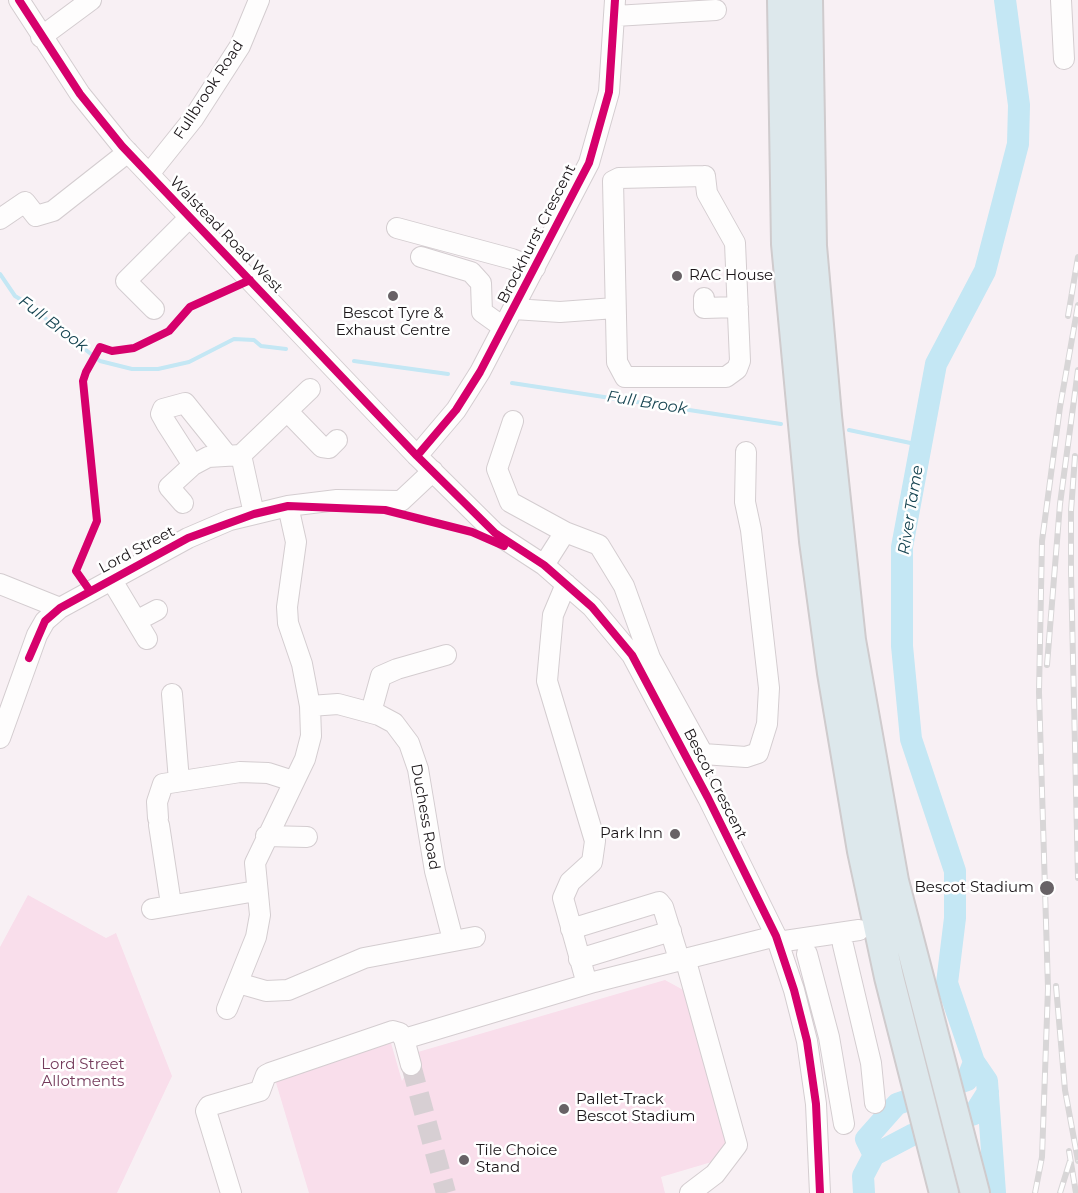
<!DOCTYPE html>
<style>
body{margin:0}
canvas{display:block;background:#f8f0f4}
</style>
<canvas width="1078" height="1193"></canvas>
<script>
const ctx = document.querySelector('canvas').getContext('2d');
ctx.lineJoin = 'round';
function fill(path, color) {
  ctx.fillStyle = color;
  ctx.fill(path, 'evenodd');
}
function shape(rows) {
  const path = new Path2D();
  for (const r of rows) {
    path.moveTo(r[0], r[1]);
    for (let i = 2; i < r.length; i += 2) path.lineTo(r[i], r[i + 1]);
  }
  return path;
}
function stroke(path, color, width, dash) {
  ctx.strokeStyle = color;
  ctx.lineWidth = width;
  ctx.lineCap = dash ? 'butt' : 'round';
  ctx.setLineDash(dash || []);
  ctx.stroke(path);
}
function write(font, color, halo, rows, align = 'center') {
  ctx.font = font + ' Montserrat,sans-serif';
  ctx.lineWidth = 5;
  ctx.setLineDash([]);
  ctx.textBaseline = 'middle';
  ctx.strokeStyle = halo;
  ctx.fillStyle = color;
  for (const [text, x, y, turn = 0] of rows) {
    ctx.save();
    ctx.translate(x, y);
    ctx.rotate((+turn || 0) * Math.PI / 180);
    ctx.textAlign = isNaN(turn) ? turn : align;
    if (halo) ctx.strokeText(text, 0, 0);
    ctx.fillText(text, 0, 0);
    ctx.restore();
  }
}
fill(shape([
 [28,895,106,938,116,933,172,1076,117,1193,0,1193,0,947],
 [665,980,687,992,729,1141,715,1161,661,1177,665,1193,309,1193,274,1076,391,1043,402,1081,418,1052]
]), '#f9deeb');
stroke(shape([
 [0,274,15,296,38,310,46,319,100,361,132,369,158,369,189,362,234,339,254,340,261,346,286,349],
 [354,361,448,374],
 [512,383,781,424],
 [849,430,920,445]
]), '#c4e7f4', 4);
stroke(shape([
 [874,1155,912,1135,974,1114,988,1092],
 [864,1193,863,1176,874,1155,866,1139,897,1104,967,1080,974,1062],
 [995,1193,987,1081,974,1062,947,983,955,918,955,871,911,739,902,646,902,547,936,364,985,271,1018,144,1019,105,1005,0]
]), '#c4e7f4', 22);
stroke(shape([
 [411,1065,446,1193]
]), '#d7cfd3', 20, [20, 10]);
const minor = shape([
 [19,0,80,94,122,146,417,456,495,533,544,565,592,607,632,655,708,798,776,936,794,990,807,1041,816,1104,820,1193],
 [1061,0,1064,59],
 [615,16,716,10],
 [41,37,91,0],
 [149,174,193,119,240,46,259,0],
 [705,176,707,193,735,243,740,361,737,369,726,377,625,377,617,362,613,181,619,178,705,176],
 [0,219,25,202,36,216,53,211,128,152],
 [397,228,512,259,535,268],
 [421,257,471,272,481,283,482,312,503,327],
 [704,298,704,308,738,307],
 [154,309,126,281,190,217],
 [514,309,560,312,615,308],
 [288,412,322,447,329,448,337,440],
 [513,421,497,469,510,502,565,532,544,565],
 [241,455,310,389],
 [417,456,456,410,480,372,589,163,609,92,615,0],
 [193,465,166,423,161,414,163,409,185,403,226,454],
 [183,503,169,487,193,465,208,457,241,455,254,514],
 [565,532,599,545,624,586,650,658,703,754,746,757,758,753,767,724,769,688,751,530,745,502,746,452],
 [111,579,147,639],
 [0,584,60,608],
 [566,584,553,615,547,681,595,841,592,862,570,882,563,898,587,984],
 [138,620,157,610],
 [172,694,179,781],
 [310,706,338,704,379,715,394,723,409,743,418,769,435,871,453,940],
 [371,712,381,676,397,669,446,655],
 [0,738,37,635,45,621,60,608,188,538,230,520,288,506,337,500,401,501,433,471],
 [158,818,157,802,163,784,240,772,268,773,293,781],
 [159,825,171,904],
 [266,836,307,837],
 [152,909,256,891],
 [571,929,659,902,663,907,679,959],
 [778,942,859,930],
 [843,945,871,1063,875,1103],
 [807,954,829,1037,844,1124],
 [685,958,737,1145,715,1174,690,1193],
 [579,959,671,931],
 [238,983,266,991,288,990,364,958,475,937],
 [227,1009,256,937,260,915,255,863,305,759,311,736,310,706,302,664,288,623,287,607,296,542,288,506],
 [411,1065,404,1039,594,982,776,936],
 [231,1193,206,1111,209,1106,260,1091,266,1075,270,1073,393,1031,400,1033,404,1039]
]);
const highway = shape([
 [782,0,786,244,814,541,832,673,862,851,889,977,944,1193],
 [808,0,812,246,827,416,851,640,894,881,975,1193]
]);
stroke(minor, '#d4cdd0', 22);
stroke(highway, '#cfcbcd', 32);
stroke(minor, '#fefdfd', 20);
stroke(highway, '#dde8ec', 28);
const rail = shape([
 [1068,316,1078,257],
 [1075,456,1071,511,1071,571,1078,878],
 [1047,665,1060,504,1078,370],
 [1056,986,1065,1090,1078,1161],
 [1069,1151,1076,1193],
 [1035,1193,1042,1157,1048,988,1039,692,1042,541,1060,407,1078,305],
 [1060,1193,1070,1161]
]);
stroke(rail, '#d8d6d7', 6);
stroke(rail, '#fff', 4, [11]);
stroke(shape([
 [19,0,80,94,122,146,417,456,495,533,544,565,592,607,632,655,708,798,776,936,794,990,807,1041,816,1104,820,1193],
 [417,456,456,410,480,372,589,163,609,92,615,0],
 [90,591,76,571,97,521,83,381,86,372,100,347,112,351,134,348,169,331,190,307,250,280],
 [29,658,45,621,60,608,188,538,254,514,288,506,385,510,472,532,504,546]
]), '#d6006c', 8);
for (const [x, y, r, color] of [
 [677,276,6,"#686266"],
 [393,296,6,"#686266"],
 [675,834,6,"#686266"],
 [1047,888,8,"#686266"],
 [564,1109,6,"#686266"],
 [464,1160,6,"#686266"]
]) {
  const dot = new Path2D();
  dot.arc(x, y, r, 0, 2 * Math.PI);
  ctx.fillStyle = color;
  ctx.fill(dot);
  stroke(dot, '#fff', 2);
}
write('15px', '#1b1619', '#fff', [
 ["Fullbrook Road",209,90,-57],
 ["Brockhurst Crescent",537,234,-63],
 ["Walstead Road West",226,235,46],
 ["Lord Street",137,550,-28],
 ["Bescot Crescent",715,784,63],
 ["Duchess Road",425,817,80]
]);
write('15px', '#1b1619', '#fff', [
 ["RAC House",689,276],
 ["Bescot Tyre &",393,314,"center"],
 ["Exhaust Centre",393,331,"center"],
 ["Park Inn",663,834,"right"],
 ["Bescot Stadium",1034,888,"right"],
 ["Pallet-Track",576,1100],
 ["Bescot Stadium",576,1117],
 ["Tile Choice",476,1151],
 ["Stand",476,1168]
], 'left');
write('15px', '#743b5b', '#fff', [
 ["Lord Street",83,1065],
 ["Allotments",83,1082]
]);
write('italic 16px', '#174552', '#fff', [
 ["Full Brook",53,324,37],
 ["Full Brook",647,403,9],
 ["River Tame",911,510,-81]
]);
</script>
